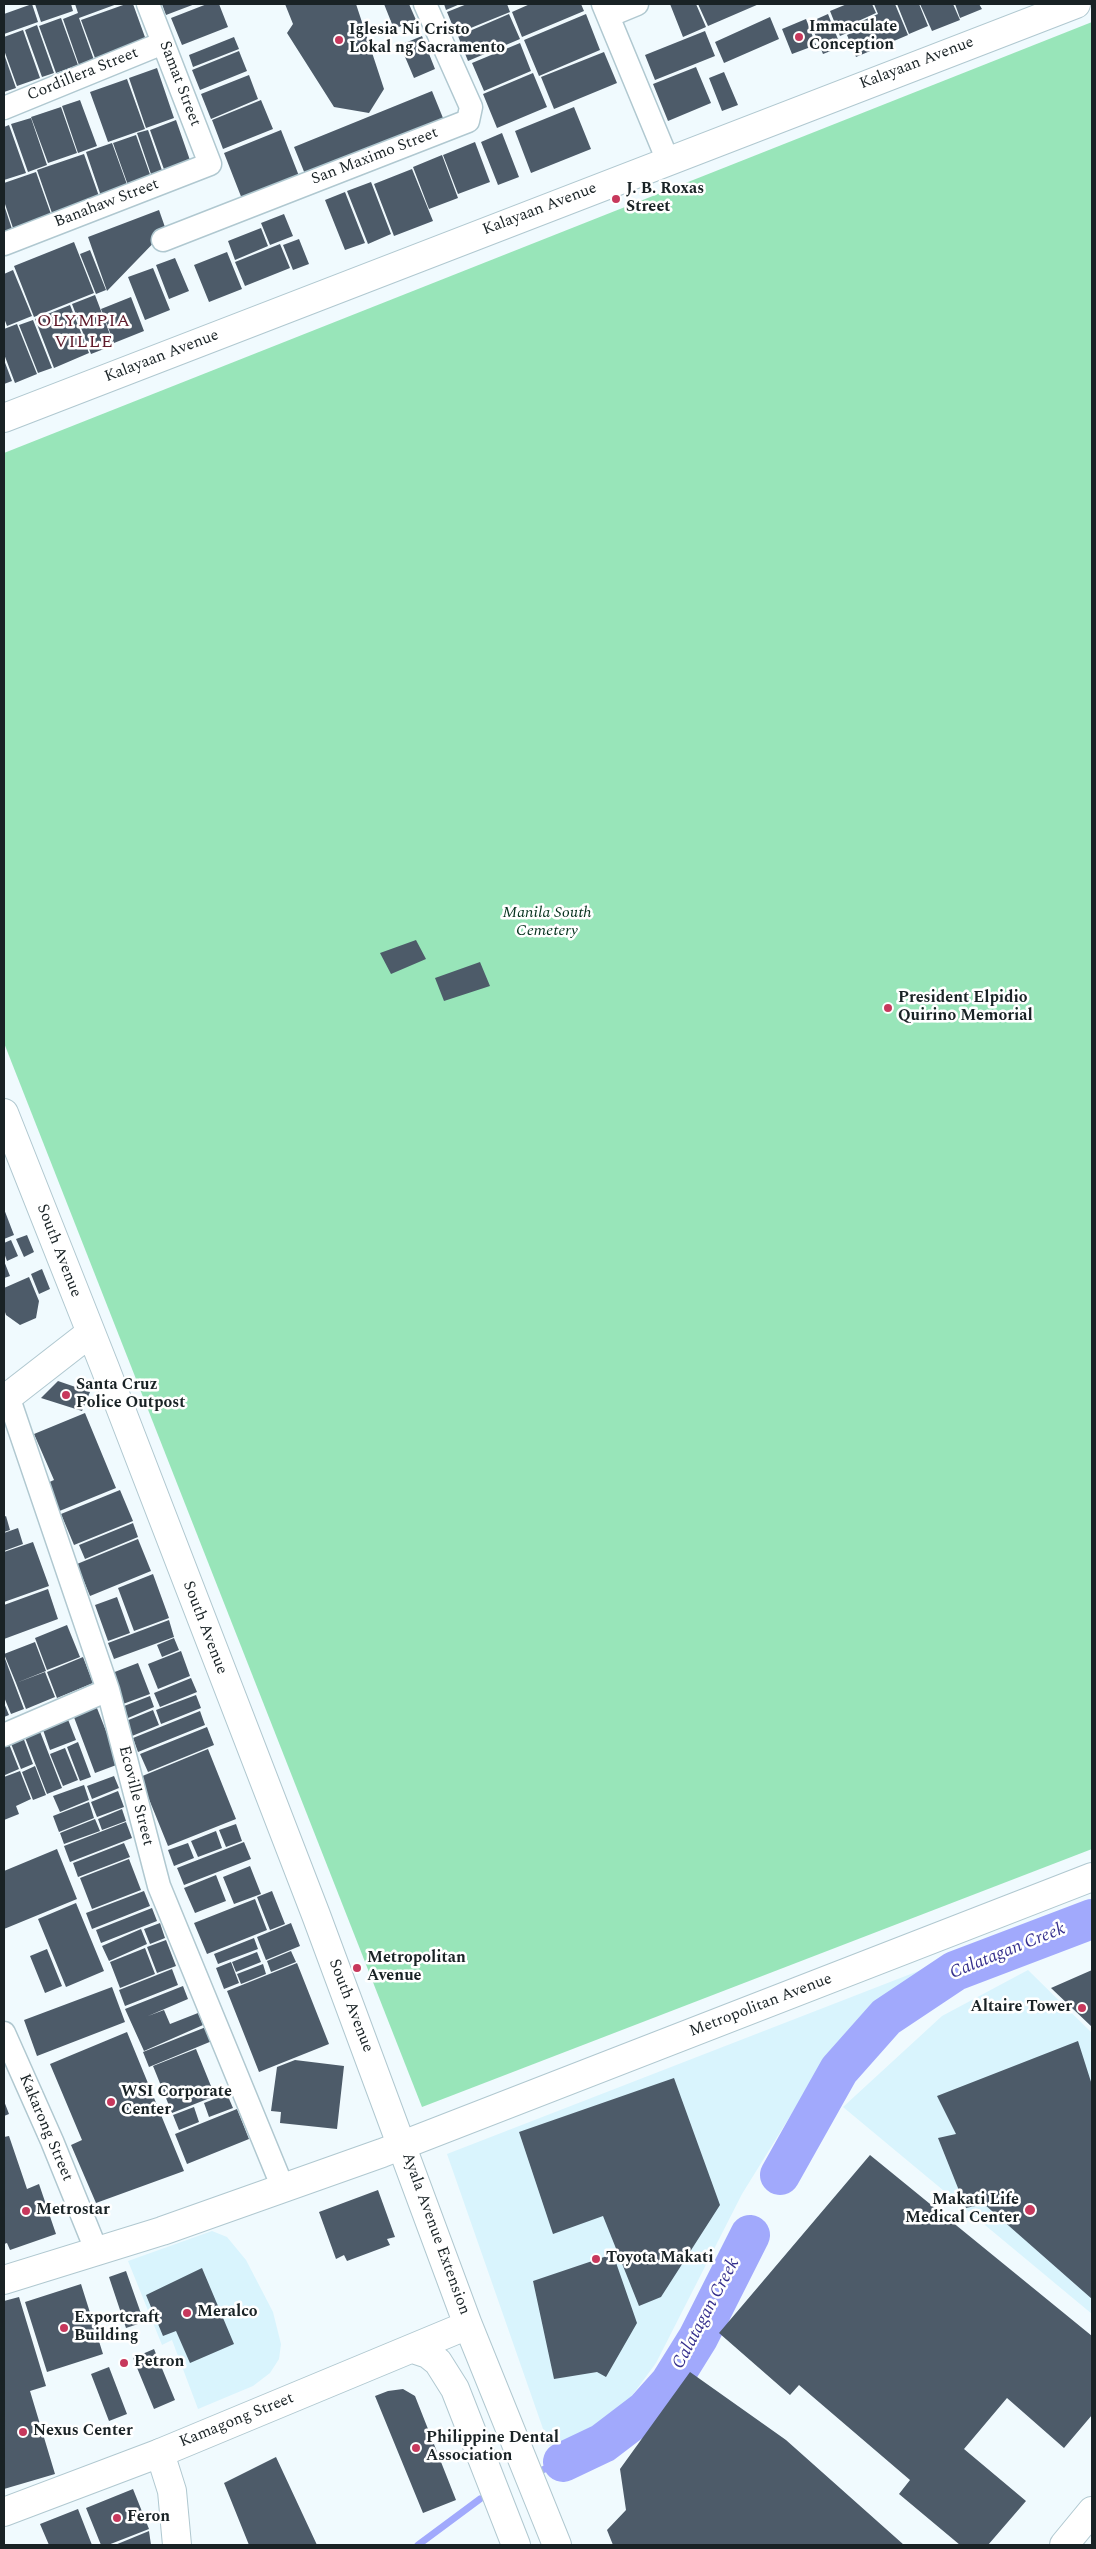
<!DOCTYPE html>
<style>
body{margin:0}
#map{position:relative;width:1096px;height:2549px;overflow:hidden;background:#f0fafe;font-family:Spectral,serif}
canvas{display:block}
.frame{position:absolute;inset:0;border:5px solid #192225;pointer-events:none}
</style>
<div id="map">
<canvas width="1096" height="2549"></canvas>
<div class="frame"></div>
</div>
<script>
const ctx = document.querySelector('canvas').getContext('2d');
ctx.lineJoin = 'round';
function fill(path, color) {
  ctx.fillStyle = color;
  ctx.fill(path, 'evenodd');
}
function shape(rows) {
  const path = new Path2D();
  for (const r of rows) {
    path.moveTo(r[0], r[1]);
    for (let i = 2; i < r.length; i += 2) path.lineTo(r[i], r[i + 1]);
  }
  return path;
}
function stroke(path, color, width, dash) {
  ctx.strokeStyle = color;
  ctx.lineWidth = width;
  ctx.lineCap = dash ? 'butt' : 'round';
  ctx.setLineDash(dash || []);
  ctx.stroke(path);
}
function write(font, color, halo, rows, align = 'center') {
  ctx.font = font + ' Spectral,serif';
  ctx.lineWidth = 5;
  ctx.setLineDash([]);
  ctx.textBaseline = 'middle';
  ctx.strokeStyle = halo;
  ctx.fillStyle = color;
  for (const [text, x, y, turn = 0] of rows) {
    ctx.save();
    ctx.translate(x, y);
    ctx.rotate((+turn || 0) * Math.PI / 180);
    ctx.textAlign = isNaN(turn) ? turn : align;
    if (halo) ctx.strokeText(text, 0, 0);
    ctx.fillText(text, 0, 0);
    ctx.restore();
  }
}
fill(shape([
 [921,1970,923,1976,868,2018,810,2084,742,2194,656,2363,631,2397,594,2430,549,2446,447,2154],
 [1028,1970,1092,2033,1092,2314,843,2107,942,2016],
 [212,2231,227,2237,246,2260,273,2312,281,2344,279,2359,270,2373,253,2386,198,2409,172,2340,162,2345,128,2261]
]), '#d9f4fd');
fill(shape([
 [1092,22,1092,1849,422,2107,4,1043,4,453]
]), '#98e5b9');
stroke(shape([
 [537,2472,563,2462],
 [418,2545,480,2499]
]), '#a1a9fc', 7);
stroke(shape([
 [780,2175,839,2070,886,2017,955,1971,1092,1919],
 [563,2462,603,2443,645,2411,670,2383,698,2338,750,2235]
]), '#a1a9fc', 40);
fill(shape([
 [32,4,38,22,4,34,4,14],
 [35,4,71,4,73,11,41,22],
 [75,4,117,4,79,18,94,60,79,65,63,19,78,13],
 [126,4,133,4,146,40,95,58,81,20],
 [162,4,195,4,166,15],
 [207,4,219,4,228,27,182,45,171,18],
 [285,4,356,4,384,89,369,113,334,107,287,33,293,24],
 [384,4,409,4,416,20,394,29],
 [444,4,460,4,446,10],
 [467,4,507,4,510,12,456,34,447,12],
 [530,4,581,4,584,11,522,37,512,12],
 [670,4,696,4,706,27,683,37],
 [698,4,759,4,708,26],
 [847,4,872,4,876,13,854,23,856,29,840,36,830,11],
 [874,4,895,4,908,35,856,57,847,35,858,30,855,24,878,14],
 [897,4,919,4,928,26,909,34],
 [920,4,953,4,960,20,932,31],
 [955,4,979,4,982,9,960,18],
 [509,14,520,39,468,61,458,36],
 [586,14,600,50,539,76,524,40],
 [828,14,841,47,823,54,810,22],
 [770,17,779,39,724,63,715,42],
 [61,18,78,65,56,73,39,26],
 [806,19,816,45,792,54,782,29],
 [37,25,54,73,42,77,25,30],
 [23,30,40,78,17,86,4,50,4,37],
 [705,31,715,56,655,80,645,55],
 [422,36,435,69,414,78,400,45],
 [234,37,239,49,193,67,189,55],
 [520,43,531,71,484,91,472,63],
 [239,51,247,71,200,90,192,70],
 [604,52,617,83,554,109,541,77],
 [4,54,16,88,4,92],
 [696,67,711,103,668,121,653,84],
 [157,68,174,118,146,128,129,78],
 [724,72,738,105,722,111,709,78],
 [533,73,547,107,497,128,483,94],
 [249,75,258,99,211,119,201,94],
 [127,79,145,129,108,142,90,92],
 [432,91,443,118,305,174,294,147],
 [80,100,97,146,78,153,62,106],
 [261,100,273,129,223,149,212,120],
 [61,107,77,153,48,163,31,117],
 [574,107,591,149,531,173,515,131],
 [31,118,47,165,28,172,11,124],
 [176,120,192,166,166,175,150,130],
 [9,125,26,173,4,180,4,127],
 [148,130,164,176,153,180,137,133],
 [281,130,299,176,242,199,224,153],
 [502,133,519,177,498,185,481,142],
 [136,135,152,180,129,188,113,143],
 [475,142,490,182,458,194,443,155],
 [112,143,129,190,102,199,86,152],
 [84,154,100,199,53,216,37,170],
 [442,155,458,198,429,209,413,167],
 [412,169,433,221,394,236,374,184],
 [36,172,52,217,14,231,4,201,4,183],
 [371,182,391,234,368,244,347,191],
 [345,192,365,243,345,250,325,200],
 [4,205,13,232,4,235],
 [159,210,166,230,107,291,88,237],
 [284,214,293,236,270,245,261,223],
 [261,228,268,246,235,260,228,241],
 [299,239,309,264,293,270,283,245],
 [74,242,94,293,34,317,14,266],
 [280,244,290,268,245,286,235,262],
 [90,250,106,290,96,294,80,254],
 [227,252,242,289,209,302,194,265],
 [175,258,189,291,169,299,156,265],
 [153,268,170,310,145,320,128,277],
 [13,270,32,316,7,326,4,318,4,274],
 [95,295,114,345,91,354,72,304],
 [131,297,144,331,114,343,101,309],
 [70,305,89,353,54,368,35,319],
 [33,320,52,368,38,373,19,325],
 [17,324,37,374,15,383,4,354,4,329],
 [4,360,12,381,4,384],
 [416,940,426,959,391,974,380,953],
 [480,962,490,986,444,1001,435,978],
 [4,1209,14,1235,4,1239],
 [27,1235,34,1252,24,1257,16,1239],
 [11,1240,18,1256,7,1261,4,1253,4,1243],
 [4,1261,10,1276,4,1278],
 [42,1269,50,1289,39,1294,31,1274],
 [29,1277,39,1301,36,1318,20,1325,6,1315,4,1309,4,1288],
 [58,1381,90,1392,82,1411,41,1398],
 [85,1413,116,1488,57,1512,45,1484,54,1480,34,1434],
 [120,1490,133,1521,74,1545,61,1514],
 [6,1516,10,1530,4,1532,4,1517],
 [133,1523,138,1537,85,1559,79,1545],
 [18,1528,23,1544,4,1551,4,1533],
 [138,1539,151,1571,90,1596,77,1564],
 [33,1542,49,1586,4,1602,4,1552],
 [153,1574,169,1618,134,1631,118,1588],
 [48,1589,58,1619,4,1639,4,1605],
 [117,1597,130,1633,108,1641,95,1605],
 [169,1620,174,1637,114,1659,108,1643],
 [67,1625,80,1657,47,1670,35,1638],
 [174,1638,179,1650,162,1657,157,1645],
 [35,1642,46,1671,16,1683,4,1654],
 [181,1651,190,1676,158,1689,148,1664],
 [4,1656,24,1709,11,1714,4,1697],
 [83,1657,93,1683,57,1698,47,1672],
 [138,1663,150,1694,123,1704,112,1673],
 [45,1672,55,1697,26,1709,16,1683],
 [191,1678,197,1692,160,1707,154,1693],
 [196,1695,201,1708,161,1724,156,1710],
 [150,1696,154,1707,128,1718,124,1706],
 [4,1703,9,1715,4,1717],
 [95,1703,119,1764,95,1773,72,1712],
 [153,1710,159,1725,132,1736,126,1721],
 [200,1711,205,1725,138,1752,133,1738],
 [67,1717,76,1740,50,1750,42,1727],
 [207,1727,214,1745,148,1772,140,1754],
 [39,1729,62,1788,47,1794,24,1735],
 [23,1737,33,1764,21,1769,10,1741],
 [78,1742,91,1777,80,1781,67,1747],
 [9,1744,19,1769,5,1775,4,1746],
 [65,1748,78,1780,63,1786,50,1754],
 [208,1749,236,1819,168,1846,140,1777],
 [35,1766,46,1795,33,1800,22,1772],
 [20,1771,31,1799,16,1806,19,1814,4,1820,4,1777],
 [114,1776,119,1788,92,1799,87,1786],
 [84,1785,89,1800,60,1812,53,1796],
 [118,1791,124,1807,97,1817,91,1802],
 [89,1802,94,1818,59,1832,53,1816],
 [122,1809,126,1821,102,1830,98,1819],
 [95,1819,100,1831,64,1844,60,1833],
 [126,1822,132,1838,70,1862,64,1846],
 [236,1824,242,1841,226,1847,219,1830],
 [216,1831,222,1848,198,1857,191,1841],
 [244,1842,251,1859,184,1885,177,1868],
 [124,1843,130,1857,78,1877,73,1863],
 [188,1843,194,1858,174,1866,168,1850],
 [57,1849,77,1899,4,1929,4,1871],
 [129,1859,141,1890,92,1909,80,1878],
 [250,1866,261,1894,234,1904,223,1877],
 [216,1875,226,1901,195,1913,184,1888],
 [144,1891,150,1906,92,1929,86,1913],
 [272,1891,285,1924,270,1930,257,1897],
 [255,1899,267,1930,207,1954,194,1923],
 [76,1903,104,1971,66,1987,38,1919],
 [152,1908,157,1921,101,1943,96,1930],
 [160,1923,165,1938,150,1944,144,1929],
 [291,1923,300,1946,266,1960,257,1937],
 [141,1929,147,1944,109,1961,102,1946],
 [254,1938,258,1949,218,1964,214,1954],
 [166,1940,176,1966,157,1973,147,1947],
 [145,1948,155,1974,120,1988,110,1962],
 [47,1949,62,1986,45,1993,30,1956],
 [291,1951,296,1962,271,1972,267,1961],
 [257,1952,261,1962,236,1972,232,1962],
 [231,1962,239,1983,224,1989,216,1968],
 [297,1963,329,2044,259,2072,227,1991],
 [263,1964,266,1974,241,1984,237,1974],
 [172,1969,178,1985,125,2006,119,1990],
 [1092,1970,1092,2027,1051,1988],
 [183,1986,188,1999,148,2016,164,2010,170,2024,198,2013,203,2025,144,2051,125,2009],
 [112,1987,125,2022,37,2056,24,2020],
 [206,2027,212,2041,149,2067,143,2052],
 [127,2032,184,2171,96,2203,71,2145,82,2140,50,2064],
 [1078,2041,1092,2085,1092,2299,984,2204,966,2208,938,2138,956,2134,937,2096],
 [196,2049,215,2096,172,2113,153,2066],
 [295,2060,344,2066,337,2129,280,2123,281,2112,271,2111,277,2067],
 [674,2078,720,2205,661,2297,639,2306,603,2216,553,2234,519,2132],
 [227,2094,233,2108,209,2117,204,2103],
 [4,2101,9,2114,4,2116],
 [194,2107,199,2122,179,2130,173,2115],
 [237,2109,249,2139,187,2164,175,2134],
 [9,2136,27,2189,39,2184,56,2234,10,2250,7,2243,4,2244,4,2137],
 [870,2155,1092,2336,1092,2415,1064,2448,1007,2398,964,2449,1026,2501,988,2545,960,2545,899,2494,910,2480,799,2385,790,2395,719,2333],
 [378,2190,395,2237,387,2239,390,2245,347,2261,344,2255,336,2259,319,2212],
 [613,2254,637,2323,606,2377,597,2372,554,2379,533,2281],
 [202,2268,234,2344,190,2363,176,2331,163,2336,146,2295],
 [126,2271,144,2322,126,2328,109,2277],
 [81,2284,103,2354,47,2372,25,2302],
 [19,2297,46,2386,30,2391,55,2474,4,2489,4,2301],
 [154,2349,175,2400,154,2409,133,2358],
 [109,2367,127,2414,109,2421,91,2374],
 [690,2372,786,2440,904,2545,613,2545,607,2530,626,2510,620,2469],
 [403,2389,415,2396,456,2500,423,2513,375,2396,388,2391],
 [276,2457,317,2545,249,2545,224,2483],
 [133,2489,149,2529,108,2545,101,2545,86,2508],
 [78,2509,92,2545,49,2545,40,2524],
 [149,2531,151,2545,115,2545]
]), '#4d5b69');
const minor = shape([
 [603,4,668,161],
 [608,16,637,4],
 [4,108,163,43],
 [163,240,468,121,471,107,425,4],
 [4,244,210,164,148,4],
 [8,1396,108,1690,159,1886,283,2188],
 [4,1735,108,1690],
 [4,2033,52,2141,97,2252]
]);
const tertiary = shape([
 [4,2280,162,2231,382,2153,1092,1877],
 [160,2453,172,2491,177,2545],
 [1064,2545,1092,2511]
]);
const secondary = shape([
 [4,418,1076,4],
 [4,1113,105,1368,316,1915,468,2325,557,2545],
 [4,1400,90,1333],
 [413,2349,428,2354,438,2362,455,2389,516,2545],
 [4,2512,160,2453,468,2325]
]);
stroke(minor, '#b0c8d0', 25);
stroke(tertiary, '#b0c8d0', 30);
stroke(secondary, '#b0c8d0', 30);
stroke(minor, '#fff', 22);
stroke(tertiary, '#fff', 28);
stroke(secondary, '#fff', 28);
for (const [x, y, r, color] of [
 [799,37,5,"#c7385c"],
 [339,40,5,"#c7385c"],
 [616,199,5,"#c7385c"],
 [888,1008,5,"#c7385c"],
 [66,1395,5,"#c7385c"],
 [357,1968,5,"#c7385c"],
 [1082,2008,5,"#c7385c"],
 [111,2102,5,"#c7385c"],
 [1030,2210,6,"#c7385c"],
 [26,2211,5,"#c7385c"],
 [596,2259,5,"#c7385c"],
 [187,2313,5,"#c7385c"],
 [64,2328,5,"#c7385c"],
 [124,2363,5,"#c7385c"],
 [23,2432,5,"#c7385c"],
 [416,2448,5,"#c7385c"],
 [117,2518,5,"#c7385c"]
]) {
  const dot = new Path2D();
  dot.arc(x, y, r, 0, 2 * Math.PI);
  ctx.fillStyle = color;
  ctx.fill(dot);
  stroke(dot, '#fff', 2);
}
write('bold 16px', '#192225', '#fff', [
 ["Immaculate",809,28],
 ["Conception",809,46],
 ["Iglesia Ni Cristo",349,31],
 ["Lokal ng Sacramento",349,49],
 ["J. B. Roxas",626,190],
 ["Street",626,208],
 ["President Elpidio",898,999],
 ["Quirino Memorial",898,1017],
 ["Santa Cruz",76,1386],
 ["Police Outpost",76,1404],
 ["Metropolitan",367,1959],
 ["Avenue",367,1977],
 ["Altaire Tower",1072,2008,"right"],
 ["WSI Corporate",121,2093],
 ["Center",121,2111],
 ["Makati Life",1019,2201,"right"],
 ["Medical Center",1019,2219,"right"],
 ["Metrostar",36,2211],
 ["Toyota Makati",606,2259],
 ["Meralco",197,2313],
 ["Exportcraft",74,2319],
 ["Building",74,2337],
 ["Petron",134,2363],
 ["Nexus Center",33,2432],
 ["Philippine Dental",426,2439],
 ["Association",426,2457],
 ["Feron",127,2518]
], 'left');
write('16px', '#192225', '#fff', [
 ["Kalayaan Avenue",917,64,-21],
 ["Cordillera Street",83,75,-22],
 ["Samat Street",179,84,69],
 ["San Maximo Street",375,157,-21],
 ["Banahaw Street",107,204,-21],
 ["Kalayaan Avenue",540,210,-21],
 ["Kalayaan Avenue",162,357,-21],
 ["South Avenue",58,1251,69],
 ["South Avenue",204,1628,69],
 ["Ecoville Street",135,1796,76],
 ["South Avenue",350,2006,69],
 ["Metropolitan Avenue",761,2006,-21],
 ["Kakarong Street",45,2128,67],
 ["Ayala Avenue Extension",435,2234,70],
 ["Kamagong Street",237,2421,-22]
]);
write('italic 16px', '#06321e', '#fff', [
 ["Manila South",547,914],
 ["Cemetery",547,932]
]);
ctx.letterSpacing = '1px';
write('18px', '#601b2b', '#fff', [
 ["OLYMPIA",84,322],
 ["VILLE",84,343]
]);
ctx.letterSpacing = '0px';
write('italic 18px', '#36308e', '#fff', [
 ["Calatagan Creek",1008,1952,-22],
 ["Calatagan Creek",707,2314,-62]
]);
</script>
